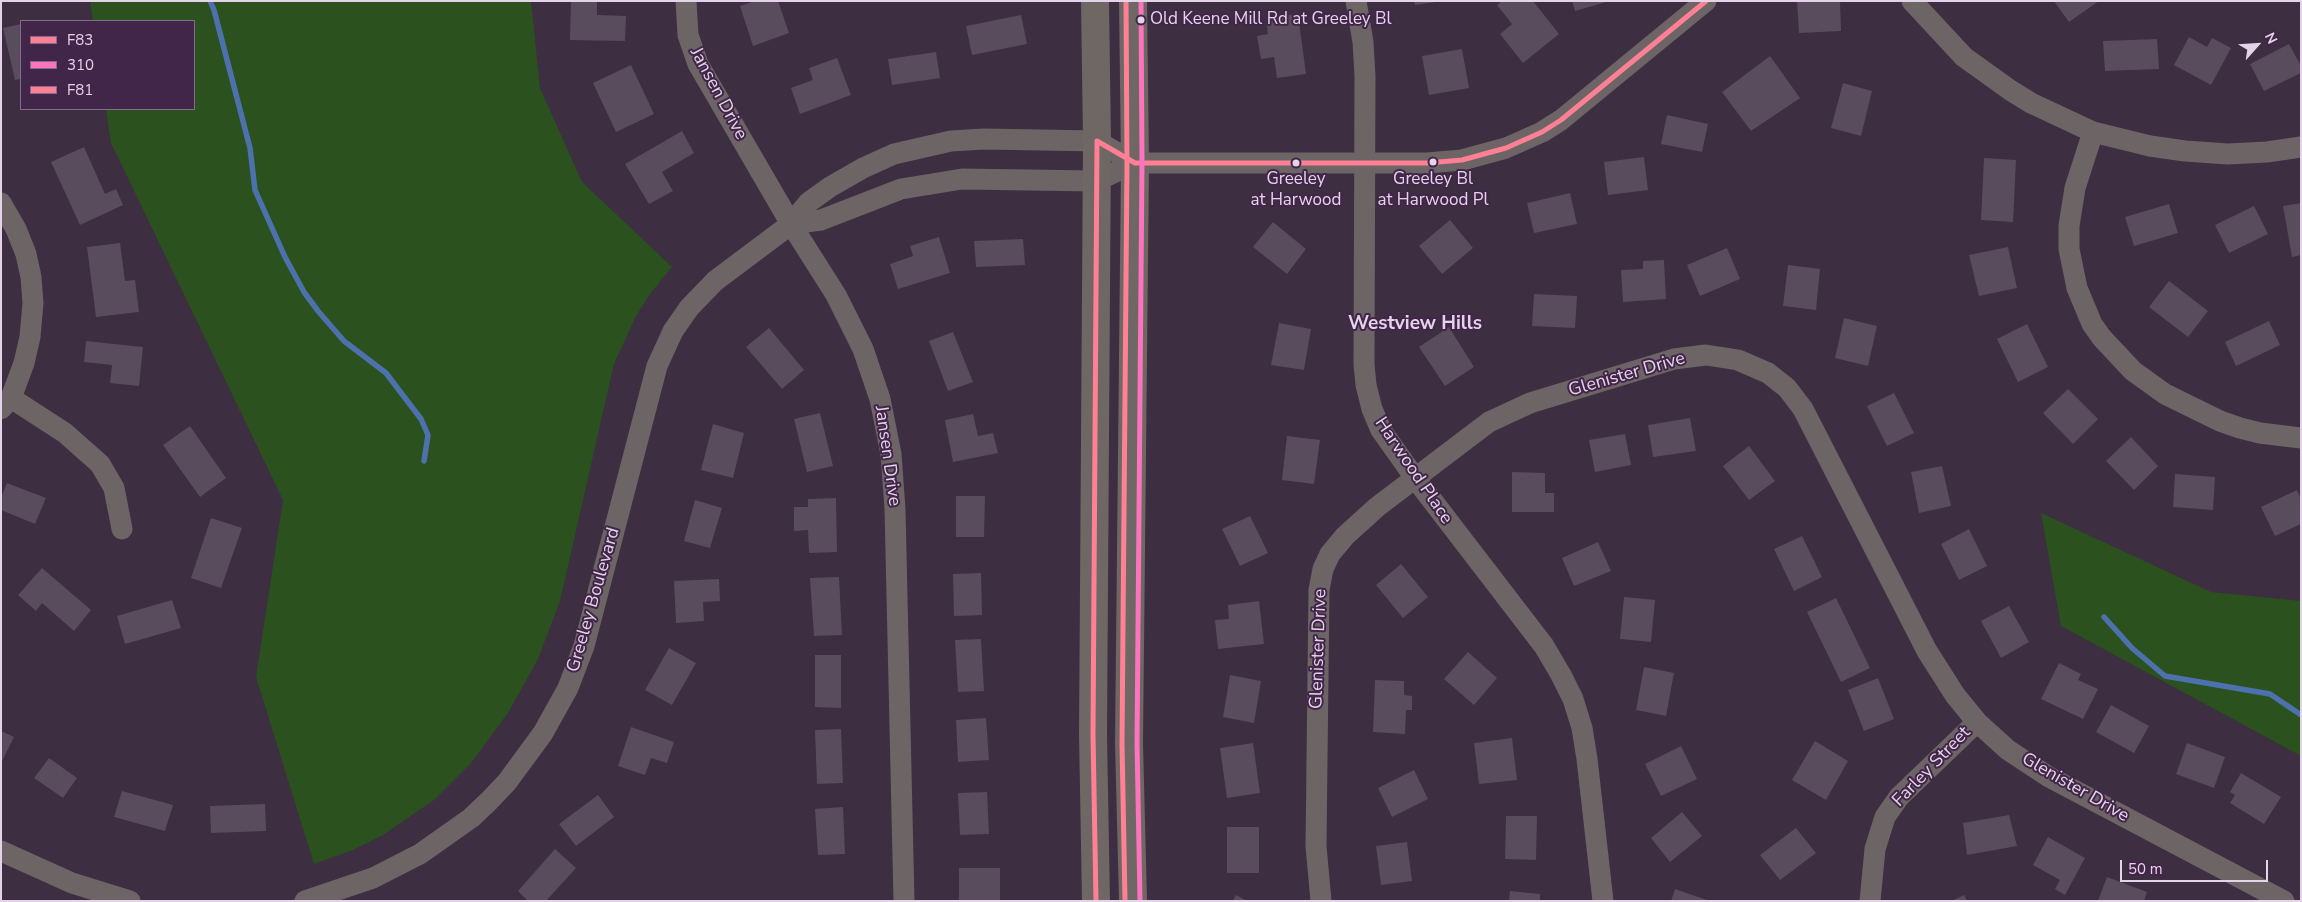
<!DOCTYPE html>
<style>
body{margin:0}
#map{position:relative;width:2302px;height:902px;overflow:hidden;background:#3d2e41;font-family:"Nunito Sans",sans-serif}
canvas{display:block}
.frame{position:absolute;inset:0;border:2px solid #e5d4e9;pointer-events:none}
.legend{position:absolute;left:20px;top:20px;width:175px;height:90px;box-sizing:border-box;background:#422649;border:1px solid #836c89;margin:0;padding:6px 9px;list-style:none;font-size:15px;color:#e5d4e9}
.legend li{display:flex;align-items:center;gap:10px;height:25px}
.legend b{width:25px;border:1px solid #836c89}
.north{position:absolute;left:2232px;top:20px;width:50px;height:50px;-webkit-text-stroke:4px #422649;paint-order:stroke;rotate:64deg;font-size:14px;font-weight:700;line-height:20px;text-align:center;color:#e5d4e9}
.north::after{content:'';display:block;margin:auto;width:18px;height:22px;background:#e5d4e9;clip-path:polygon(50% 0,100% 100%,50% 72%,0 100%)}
.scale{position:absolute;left:2120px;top:860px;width:148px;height:22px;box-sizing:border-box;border:2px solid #e5d4e9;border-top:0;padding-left:6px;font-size:15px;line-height:18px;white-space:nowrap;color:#e5d4e9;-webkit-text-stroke:4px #422649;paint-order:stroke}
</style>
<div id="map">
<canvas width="2302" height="902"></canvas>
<div class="frame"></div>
<ul class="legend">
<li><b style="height:6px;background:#ff8094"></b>F83</li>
<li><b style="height:6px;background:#fc73be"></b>310</li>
<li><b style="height:6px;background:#ff8094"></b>F81</li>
</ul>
<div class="north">N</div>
<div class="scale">50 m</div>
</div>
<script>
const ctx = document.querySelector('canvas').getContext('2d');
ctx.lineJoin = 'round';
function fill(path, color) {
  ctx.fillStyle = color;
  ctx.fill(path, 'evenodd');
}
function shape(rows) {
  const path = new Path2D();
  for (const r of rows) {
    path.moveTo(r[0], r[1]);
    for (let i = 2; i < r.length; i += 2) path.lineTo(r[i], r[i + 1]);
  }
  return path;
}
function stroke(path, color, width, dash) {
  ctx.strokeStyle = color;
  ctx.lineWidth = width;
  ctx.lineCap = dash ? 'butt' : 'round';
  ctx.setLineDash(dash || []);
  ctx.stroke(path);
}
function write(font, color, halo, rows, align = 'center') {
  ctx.font = font + ' "Nunito Sans",sans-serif';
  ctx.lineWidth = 4;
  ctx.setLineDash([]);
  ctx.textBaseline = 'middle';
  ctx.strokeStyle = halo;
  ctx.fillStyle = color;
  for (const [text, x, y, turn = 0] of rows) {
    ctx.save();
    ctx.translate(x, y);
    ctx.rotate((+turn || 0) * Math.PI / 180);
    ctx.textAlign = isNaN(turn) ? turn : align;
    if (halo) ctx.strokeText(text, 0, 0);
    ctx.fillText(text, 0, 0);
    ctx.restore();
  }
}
fill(shape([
 [90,1,531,1,540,88,582,182,672,267,650,294,636,316,614,364,560,601,538,659,508,713,471,763,434,800,383,835,353,850,314,864,256,677,283,500,111,143,106,109,194,109,194,21,93,21],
 [2041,513,2211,592,2301,601,2301,756,2061,626]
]), '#2a511e');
stroke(shape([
 [210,1,214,10,250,148,255,190,285,257,304,292,318,311,344,341,386,373,421,419,428,435,424,461],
 [2104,617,2132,648,2165,676,2270,694,2301,715]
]), '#4d71ad', 5.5);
fill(shape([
 [571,1,597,1,597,15,626,16,625,41,570,40],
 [755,1,778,1,789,33,753,46,740,6],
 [1414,1,1436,1,1436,2,1415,5],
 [1502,1,1533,1,1559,34,1523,63,1500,34,1512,24,1497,5],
 [1572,1,1606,1,1606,2,1575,11],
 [1797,1,1840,1,1841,31,1799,33],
 [2054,1,2099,1,2069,22],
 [1298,14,1306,74,1277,78,1274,57,1261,59,1257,36,1268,34,1266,18],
 [1021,15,1027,44,972,55,966,26],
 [21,24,21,79,15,80,3,28],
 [2189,37,2207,47,2212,38,2231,48,2211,85,2174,65],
 [2157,39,2159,69,2105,71,2103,41],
 [2289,44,2301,66,2301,73,2264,91,2250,64],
 [1462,49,1469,88,1429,95,1422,56],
 [936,52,940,78,892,85,888,59],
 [1770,56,1800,98,1751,131,1722,92],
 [837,58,851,95,800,114,791,88,813,80,809,68],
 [631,65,654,114,616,132,593,83],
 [1843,83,1872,91,1861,136,1831,128],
 [1667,115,1708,124,1702,152,1661,144],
 [682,131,694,153,662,172,673,191,649,204,625,164],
 [84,147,105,194,116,189,123,205,80,225,51,162],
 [1644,157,1648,190,1608,195,1604,162],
 [1984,158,2016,160,2013,222,1981,220],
 [1570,193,1577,224,1534,233,1527,203],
 [2301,203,2301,255,2292,257,2283,206],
 [2169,204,2178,233,2134,246,2125,217],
 [2254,206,2268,234,2229,253,2215,225],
 [1450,220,1473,248,1442,274,1419,246],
 [1273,222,1306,249,1287,274,1253,247],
 [939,237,950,273,898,289,890,264,913,256,910,246],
 [1023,239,1025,265,976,267,974,241],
 [120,243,125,281,135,280,139,312,96,317,87,247],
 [2008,247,2017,288,1979,296,1969,255],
 [1727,248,1740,279,1700,296,1687,265],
 [1664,260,1666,299,1623,302,1621,270,1643,269,1643,261],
 [1788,265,1820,269,1816,310,1783,306],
 [2169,281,2208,311,2188,337,2149,307],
 [1534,294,1577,296,1575,328,1532,326],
 [1844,318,1877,326,1868,366,1835,358],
 [2269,321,2280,345,2236,366,2225,342],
 [1279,323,1311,329,1304,370,1271,365],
 [2027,324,2048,367,2018,382,1997,339],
 [1449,327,1474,367,1445,386,1419,347],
 [769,328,804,370,782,389,746,347],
 [953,332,973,382,948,391,929,341],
 [86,341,143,347,139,386,110,383,112,365,84,362],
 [2068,389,2098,419,2073,444,2043,413],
 [1894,393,1914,433,1887,446,1867,406],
 [820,413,833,466,807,472,794,419],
 [973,414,978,436,993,433,998,453,953,462,945,420],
 [1690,418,1696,451,1653,457,1648,425],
 [713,424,744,433,733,478,701,470],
 [190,426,226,478,200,497,163,445],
 [1625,434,1631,465,1595,472,1589,440],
 [1287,436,1320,440,1314,484,1282,480],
 [2131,437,2158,466,2134,490,2106,461],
 [1749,446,1775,481,1749,500,1723,466],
 [1942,466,1951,506,1919,513,1911,472],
 [1512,472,1545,473,1545,493,1554,493,1554,512,1512,512],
 [2175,474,2215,477,2213,510,2173,507],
 [7,483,46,498,35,524,1,510,1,498],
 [2297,490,2301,499,2301,524,2275,536,2261,507],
 [956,496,985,496,984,537,956,537],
 [836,498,837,552,809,553,808,530,794,531,794,507,808,507,808,499],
 [695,500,722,508,710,548,684,541],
 [1250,516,1268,553,1240,566,1222,529],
 [211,518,242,528,221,588,191,578],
 [1969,529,1987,566,1959,580,1941,544],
 [1802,536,1822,577,1794,591,1774,549],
 [1598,542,1611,571,1574,586,1562,558],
 [1401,564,1428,597,1403,618,1376,585],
 [42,568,91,610,74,631,42,603,36,611,18,595],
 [981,573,982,615,954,616,953,574],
 [839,577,842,635,814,636,810,578],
 [719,579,720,601,703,602,704,621,676,623,674,581],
 [1624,597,1655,600,1651,642,1620,639],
 [1836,598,1870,668,1841,682,1807,612],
 [172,600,181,628,125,644,117,616],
 [1259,601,1264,644,1218,649,1215,620,1229,619,1228,605],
 [2009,606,2029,642,2001,658,1981,621],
 [981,639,984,691,958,692,955,640],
 [669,648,696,663,672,705,645,690],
 [1468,652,1497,678,1474,705,1444,679],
 [815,655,841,655,841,708,815,707],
 [2059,663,2081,674,2078,680,2098,689,2083,719,2041,699],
 [1644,667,1674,673,1666,716,1636,710],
 [1230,675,1261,681,1254,723,1223,717],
 [1878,678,1894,719,1864,731,1848,690],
 [1375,680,1404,681,1404,695,1412,696,1412,710,1406,710,1405,734,1373,732],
 [2111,705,2149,726,2134,753,2096,732],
 [986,718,989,760,958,762,956,720],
 [631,727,674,742,667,763,651,758,645,775,618,766],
 [841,729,843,783,817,784,815,730],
 [1,731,14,737,1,763],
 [1512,738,1517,780,1479,784,1474,743],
 [1815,741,1848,761,1826,800,1792,780],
 [1253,743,1260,793,1227,798,1220,748],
 [2187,743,2225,757,2214,788,2176,774],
 [1681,746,1697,779,1661,796,1645,764],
 [49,758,77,778,63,798,34,778],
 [1414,770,1428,799,1392,817,1378,788],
 [2241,773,2281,797,2264,824,2230,803,2235,795,2230,792],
 [122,791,173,805,165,831,114,817],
 [987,792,989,834,960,835,958,793],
 [598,795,614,817,576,846,559,824],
 [265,804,266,831,211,833,210,806],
 [843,807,845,854,818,855,815,809],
 [1682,812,1702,836,1670,862,1651,838],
 [2009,815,2017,846,1967,855,1963,823],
 [1506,816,1537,816,1536,860,1505,859],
 [1227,827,1259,827,1259,873,1227,873],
 [1796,828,1816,853,1780,880,1760,855],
 [2048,837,2085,858,2065,895,2055,889,2060,880,2033,865],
 [1407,842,1412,881,1381,885,1376,846],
 [555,849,576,868,546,901,528,901,518,891],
 [959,868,1000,868,1000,901,959,901],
 [2107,877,2147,892,2144,901,2098,901],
 [1675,889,1707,900,1707,901,1671,901],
 [1510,891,1540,894,1540,901,1509,901],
 [1236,895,1247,901,1233,901],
 [1964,895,1967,901,1952,901]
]), '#594c5c');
stroke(shape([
 [686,1,688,35,698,64,791,224,836,295,863,349,880,399,891,454,895,509,904,901],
 [1356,1,1363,42,1365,76,1364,364,1366,385,1372,409,1381,430,1415,478,1544,646,1561,675,1573,699,1582,728,1587,759,1603,901],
 [1912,1,1964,57,2010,90,2031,103,2093,132,2150,146,2185,151,2228,154,2267,152,2301,147],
 [2093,132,2075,188,2069,226,2069,249,2077,288,2092,324,2102,338,2133,371,2165,394,2220,421,2240,428,2260,433,2301,438],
 [1,203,16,229,26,254,31,277,33,303,30,337,24,363,11,398,1,409],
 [791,224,821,220,901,189,962,179,1096,181,1135,163,1427,163,1462,160,1506,148,1542,132,1561,120,1706,1],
 [11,398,65,433,100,464,114,488,122,529],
 [1,851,72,883,130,901],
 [305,901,373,878,420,854,471,818,489,801,507,782,543,733,568,688,584,646,657,366,673,331,689,308,715,281,791,224,809,202,830,187,863,168,894,154,951,141,984,139,1097,141,1135,163],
 [1321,901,1316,846,1319,590,1323,569,1330,554,1345,536,1377,507,1489,422,1530,403,1674,359,1706,355,1738,360,1768,373,1787,388,1803,409,1927,651,1955,695,1977,722,2008,750,2049,777,2284,901],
 [1870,901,1875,849,1885,817,1899,797,1977,722]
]), '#6c6465', 21);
stroke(shape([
 [1095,1,1097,141,1093,734,1096,901],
 [1133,901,1129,743,1135,163,1133,1]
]), '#6e6763', 28);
stroke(shape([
 [1096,901,1093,734,1097,141,1135,163,1427,163,1462,160,1506,148,1542,132,1561,120,1706,1]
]), '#ff8094', 5);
stroke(shape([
 [1140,901,1137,743,1142,163,1141,1]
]), '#fc73be', 5);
stroke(shape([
 [1125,901,1122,743,1127,163,1126,1]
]), '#ff8094', 5);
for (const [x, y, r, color] of [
 [1141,20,4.5,"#e5d4e9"],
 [1433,162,4.5,"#e5d4e9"],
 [1296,163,4.5,"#e5d4e9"]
]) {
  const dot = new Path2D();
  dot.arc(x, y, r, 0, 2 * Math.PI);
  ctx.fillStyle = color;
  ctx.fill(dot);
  stroke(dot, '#422649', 2);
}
write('17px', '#e5d4e9', '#422649', [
 ["Old Keene Mill Rd at Greeley Bl",1150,20,"left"],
 ["Greeley",1296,180],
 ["at Harwood",1296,201],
 ["Greeley Bl",1433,180],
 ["at Harwood Pl",1433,201]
]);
write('18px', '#e5d4e9', '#422649', [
 ["Jansen Drive",718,94,62],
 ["Glenister Drive",1627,375,-16],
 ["Jansen Drive",887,456,82],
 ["Harwood Place",1413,471,56],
 ["Greeley Boulevard",594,600,-74],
 ["Glenister Drive",1319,649,-88],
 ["Farley Street",1932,767,-46],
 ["Glenister Drive",2075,788,30]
]);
write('bold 19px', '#e5d4e9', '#422649', [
 ["Westview Hills",1415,324]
]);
</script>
